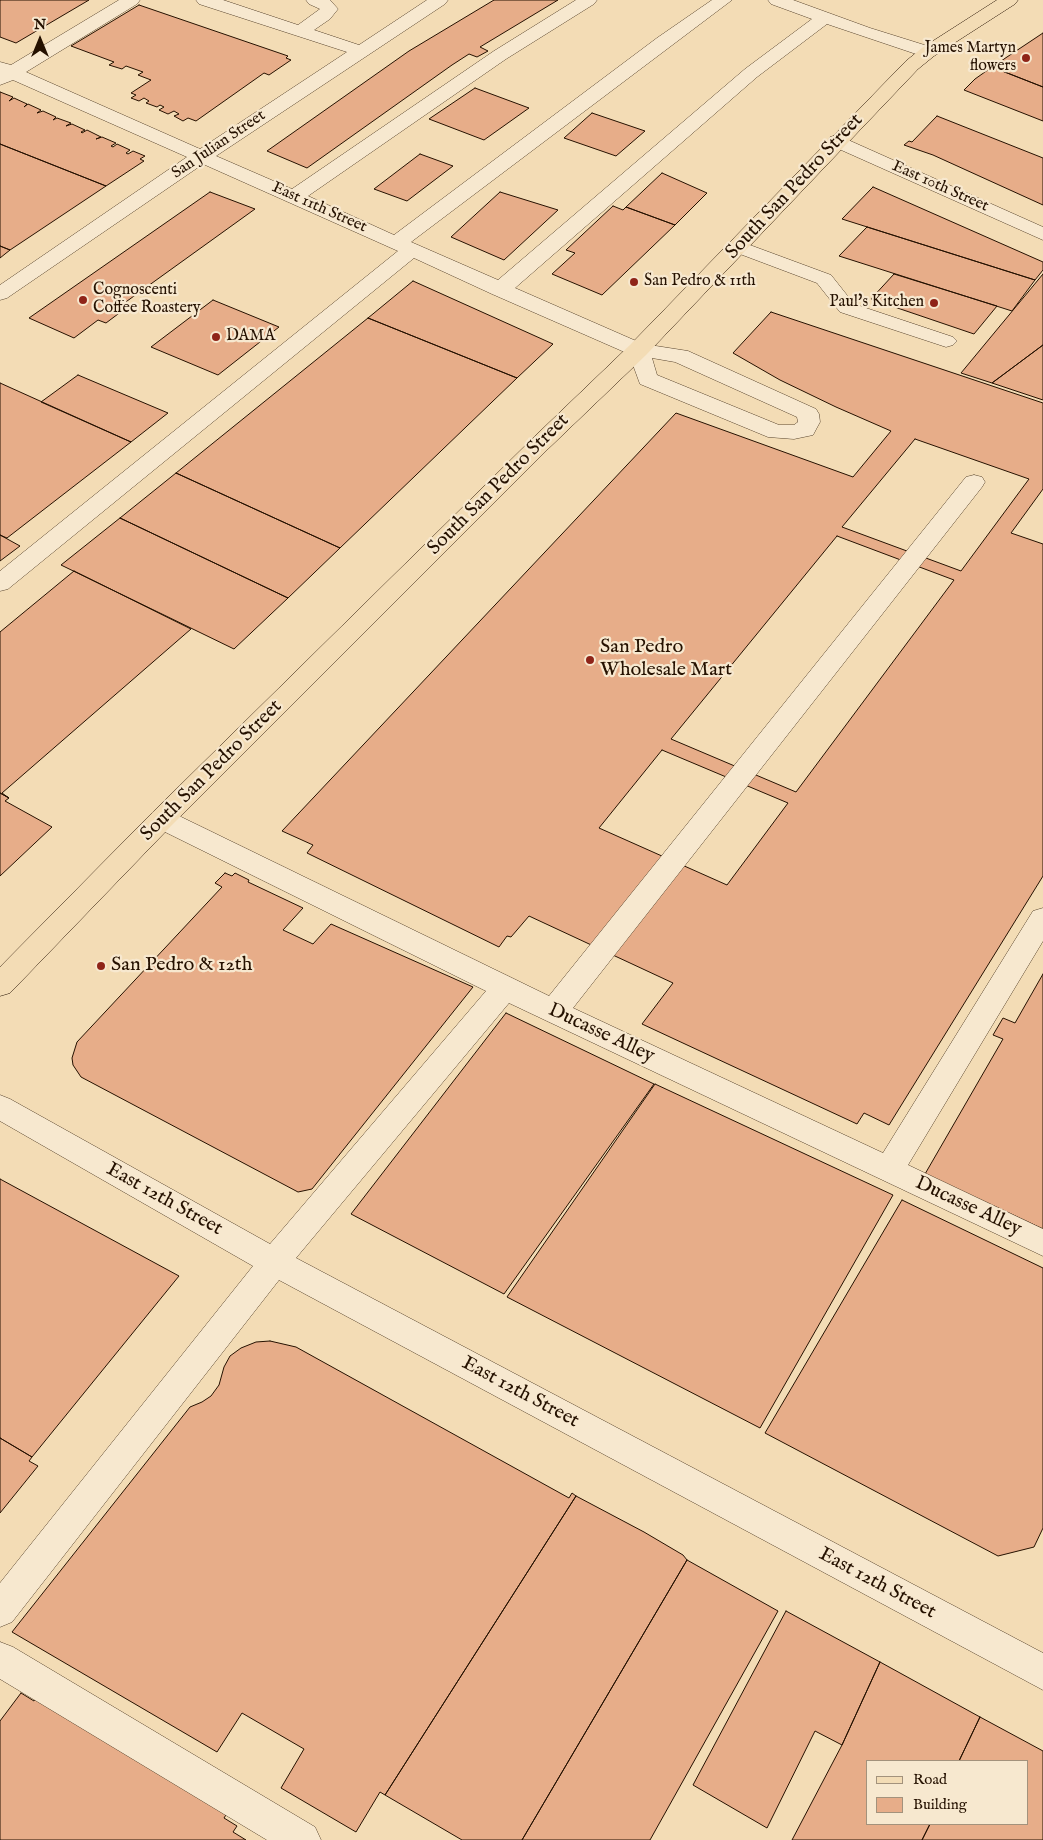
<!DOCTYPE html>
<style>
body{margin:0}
#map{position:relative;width:1043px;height:1840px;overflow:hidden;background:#f3dcb5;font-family:"IM FELL English",serif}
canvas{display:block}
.legend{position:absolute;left:866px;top:1760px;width:162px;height:65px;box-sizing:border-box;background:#f7e8cf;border:1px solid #a3927c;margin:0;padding:6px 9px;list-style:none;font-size:15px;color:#251100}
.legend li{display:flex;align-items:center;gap:10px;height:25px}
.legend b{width:25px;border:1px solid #a3927c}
.north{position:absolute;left:15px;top:15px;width:50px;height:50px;-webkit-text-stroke:4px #f7e8cf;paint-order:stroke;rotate:0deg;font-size:14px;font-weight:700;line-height:20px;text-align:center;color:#251100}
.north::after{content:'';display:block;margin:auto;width:18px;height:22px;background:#251100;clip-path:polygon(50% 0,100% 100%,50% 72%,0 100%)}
</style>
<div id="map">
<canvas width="1043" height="1840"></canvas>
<ul class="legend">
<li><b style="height:6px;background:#f3dcb5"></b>Road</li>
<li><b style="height:14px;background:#e7ad89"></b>Building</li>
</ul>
<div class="north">N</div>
</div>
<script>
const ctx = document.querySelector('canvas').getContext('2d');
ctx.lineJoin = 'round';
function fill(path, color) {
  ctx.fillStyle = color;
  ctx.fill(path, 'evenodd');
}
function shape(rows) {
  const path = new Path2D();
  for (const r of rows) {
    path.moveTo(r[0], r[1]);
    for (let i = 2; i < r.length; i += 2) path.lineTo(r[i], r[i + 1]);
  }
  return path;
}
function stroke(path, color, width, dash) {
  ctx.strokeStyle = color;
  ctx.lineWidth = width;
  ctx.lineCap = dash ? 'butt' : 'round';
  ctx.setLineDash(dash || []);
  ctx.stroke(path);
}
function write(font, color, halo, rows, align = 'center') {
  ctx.font = font + ' "IM FELL English",serif';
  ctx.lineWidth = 4.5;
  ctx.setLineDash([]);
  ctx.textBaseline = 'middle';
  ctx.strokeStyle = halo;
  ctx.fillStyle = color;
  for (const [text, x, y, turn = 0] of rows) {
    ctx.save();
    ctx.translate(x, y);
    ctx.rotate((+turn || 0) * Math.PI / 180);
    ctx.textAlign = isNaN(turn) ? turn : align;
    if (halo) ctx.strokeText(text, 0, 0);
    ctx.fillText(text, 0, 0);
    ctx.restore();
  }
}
const building = shape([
 [0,0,89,0,16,43,0,37,0,0],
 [494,0,558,0,480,47,488,51,477,57,469,54,452,65,307,168,267,151,409,51,494,0],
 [139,5,288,56,286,58,291,60,269,75,264,73,196,121,188,118,183,121,174,116,179,114,174,111,168,114,159,110,164,107,160,105,157,107,146,103,149,101,144,98,139,101,131,98,136,95,131,93,151,80,138,75,143,72,126,66,122,69,109,65,114,62,71,46,139,5],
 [1043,33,1043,87,992,67,1043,33],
 [992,67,1043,87,1043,121,964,90,975,79,992,67],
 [475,88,529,108,484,140,429,119,475,88],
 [0,92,13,97,9,101,14,98,27,104,24,107,28,104,41,110,37,113,43,111,56,117,53,120,57,118,71,123,66,126,72,124,85,130,81,132,82,133,87,130,101,137,96,139,102,137,116,143,111,146,113,147,117,144,130,150,126,153,128,154,133,151,145,156,140,159,144,161,106,186,0,144,0,92],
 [592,113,645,131,616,156,564,138,592,113],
 [937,116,1043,158,1043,205,933,155,904,145,909,141,912,142,937,116],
 [0,144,106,186,10,250,0,246,0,144],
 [420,154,453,166,407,201,374,189,420,154],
 [662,173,707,193,675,225,626,207,662,173],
 [873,187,1043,262,1043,270,1035,280,842,219,873,187],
 [210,192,255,209,116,309,122,311,106,323,98,320,74,338,29,318,210,192],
 [500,192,558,210,504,260,451,237,500,192],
 [613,206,623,210,626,207,675,225,602,295,552,274,575,253,566,250,613,206],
 [867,227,1035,280,1012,311,839,256,867,227],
 [0,246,10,250,0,258,0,246],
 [894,274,997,306,974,334,871,299,894,274],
 [1043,274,1043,345,992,383,961,373,1043,274],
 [413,281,553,344,517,378,368,318,413,281],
 [213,300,279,327,218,375,151,347,213,300],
 [771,312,1043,403,1043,489,1011,533,1043,544,1043,876,889,1125,864,1113,857,1124,642,1024,673,983,529,916,511,937,507,936,499,947,307,853,313,845,282,831,676,413,853,477,891,431,836,407,780,380,733,353,771,312],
 [915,439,1029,479,961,571,842,527,915,439],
 [837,536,954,580,796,792,671,739,837,536],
 [662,750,788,803,727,885,599,828,662,750],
 [368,318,517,378,340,548,176,473,368,318],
 [1043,345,1043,400,992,383,1043,345],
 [78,375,168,413,131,442,41,402,78,375],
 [0,383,131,442,7,538,0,535,0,383],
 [176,473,340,548,288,598,120,518,176,473],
 [120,518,288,598,234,649,61,565,120,518],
 [0,535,20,546,0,561,0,535],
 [74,571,191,629,2,793,9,798,0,793,0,632,74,571],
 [0,793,9,798,5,801,52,827,0,876,0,793],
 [225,873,232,876,235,873,249,880,248,882,303,908,283,930,313,944,331,924,473,987,312,1189,298,1192,81,1077,73,1065,72,1058,77,1042,222,887,215,883,225,873],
 [1043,974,1043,1229,925,1174,1003,1039,993,1035,1003,1018,1015,1023,1043,974],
 [506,1013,654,1084,504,1294,351,1214,506,1013],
 [655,1084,893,1195,760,1428,507,1297,655,1084],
 [0,1179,179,1276,32,1457,0,1438,0,1179],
 [902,1200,1043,1268,1043,1528,1034,1547,998,1556,765,1433,902,1200],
 [270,1341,296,1347,569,1498,572,1493,576,1496,385,1795,380,1792,356,1832,281,1788,304,1749,242,1713,217,1752,12,1632,190,1407,202,1402,211,1396,219,1385,224,1367,230,1356,241,1348,256,1342,270,1341],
 [0,1438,32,1457,29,1461,38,1466,0,1513,0,1438],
 [576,1496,644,1532,683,1555,687,1560,522,1840,462,1840,385,1795,576,1496],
 [687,1560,778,1611,650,1840,522,1840,687,1560],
 [786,1611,880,1662,842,1745,815,1731,767,1828,693,1785,786,1611],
 [880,1662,980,1717,959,1761,867,1761,867,1824,930,1824,922,1840,792,1840,842,1745,880,1662],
 [21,1693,34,1701,37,1696,229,1810,224,1818,237,1826,233,1832,246,1840,0,1840,0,1721,21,1693],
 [980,1717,1043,1751,1043,1840,922,1840,930,1824,1027,1824,1027,1761,959,1761,980,1717]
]);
fill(building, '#e7ad89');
stroke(building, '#251100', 1);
const minor = shape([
 [119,0,140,0,137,4,26,72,200,149,347,52,199,4,196,0,223,0,298,25,320,9,309,4,306,0,330,0,338,9,330,19,314,30,359,45,427,0,448,0,445,4,216,156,292,189,494,51,576,0,597,0,594,4,506,59,308,196,394,235,657,38,712,0,732,0,411,242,498,280,745,69,812,19,771,4,768,0,793,0,870,28,934,48,937,52,934,56,928,57,922,56,827,24,757,77,515,288,643,344,688,351,816,409,819,414,820,422,813,435,794,439,768,437,640,384,629,354,492,294,414,258,8,589,0,591,0,571,398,251,203,164,7,298,0,300,0,285,187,157,13,80,0,85,0,62,11,65,119,0],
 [652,358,675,362,797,417,798,422,794,425,779,425,657,375,652,358],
 [837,135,1043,227,1043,240,830,145,828,141,830,137,837,135],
 [739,241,831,275,854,304,953,337,957,341,953,345,946,347,840,312,817,283,732,251,729,247,732,243,739,241],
 [974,475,982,477,985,482,982,487,573,1008,883,1153,1033,911,1043,908,1043,941,908,1165,1043,1229,1043,1256,509,1003,296,1258,1043,1653,1043,1690,279,1280,12,1622,0,1627,0,1583,253,1266,0,1121,0,1095,10,1099,270,1244,486,991,153,826,149,819,153,812,162,809,171,812,549,996,966,477,974,475],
 [0,1642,13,1647,315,1827,321,1840,267,1840,0,1679,0,1642]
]);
const major = shape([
 [997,0,1018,0,1015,4,934,56,918,69,646,355,548,449,171,826,10,993,0,996,0,967,153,812,532,439,630,345,906,61,922,48,997,0]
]);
stroke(minor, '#58442d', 1);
stroke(major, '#251100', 1);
fill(minor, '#f7e8cf');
fill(major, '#f3dcb5');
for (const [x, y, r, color] of [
 [1026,58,5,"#8f2418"],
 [634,282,5,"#8f2418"],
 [83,300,5,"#8f2418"],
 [934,303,5,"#8f2418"],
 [216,337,5,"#8f2418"],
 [590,660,5,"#8f2418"],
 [101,966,5,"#8f2418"]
]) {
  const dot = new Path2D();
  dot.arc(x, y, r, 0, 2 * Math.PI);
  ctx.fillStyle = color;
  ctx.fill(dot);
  stroke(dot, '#f7e8cf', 2);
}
write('16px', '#251100', '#f7e8cf', [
 ["James Martyn",1016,49,"right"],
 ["flowers",1016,67,"right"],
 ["San Pedro & 11th",644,282],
 ["Cognoscenti",93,291],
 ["Coffee Roastery",93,309],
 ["Paul's Kitchen",924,303,"right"],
 ["DAMA",226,337]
], 'left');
write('16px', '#251100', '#f7e8cf', [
 ["San Julian Street",219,145,-34],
 ["East 10th Street",940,187,24],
 ["East 11th Street",319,208,24]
]);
write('20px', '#251100', '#f7e8cf', [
 ["South San Pedro Street",795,187,-47],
 ["South San Pedro Street",499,485,-45],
 ["South San Pedro Street",212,771,-45],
 ["Ducasse Alley",601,1034,25],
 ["East 12th Street",164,1200,29],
 ["Ducasse Alley",968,1207,25],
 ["East 12th Street",520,1393,28],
 ["East 12th Street",877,1584,28]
]);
write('20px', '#251100', '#f7e8cf', [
 ["San Pedro",600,648],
 ["Wholesale Mart",600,671],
 ["San Pedro & 12th",111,966]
], 'left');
</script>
